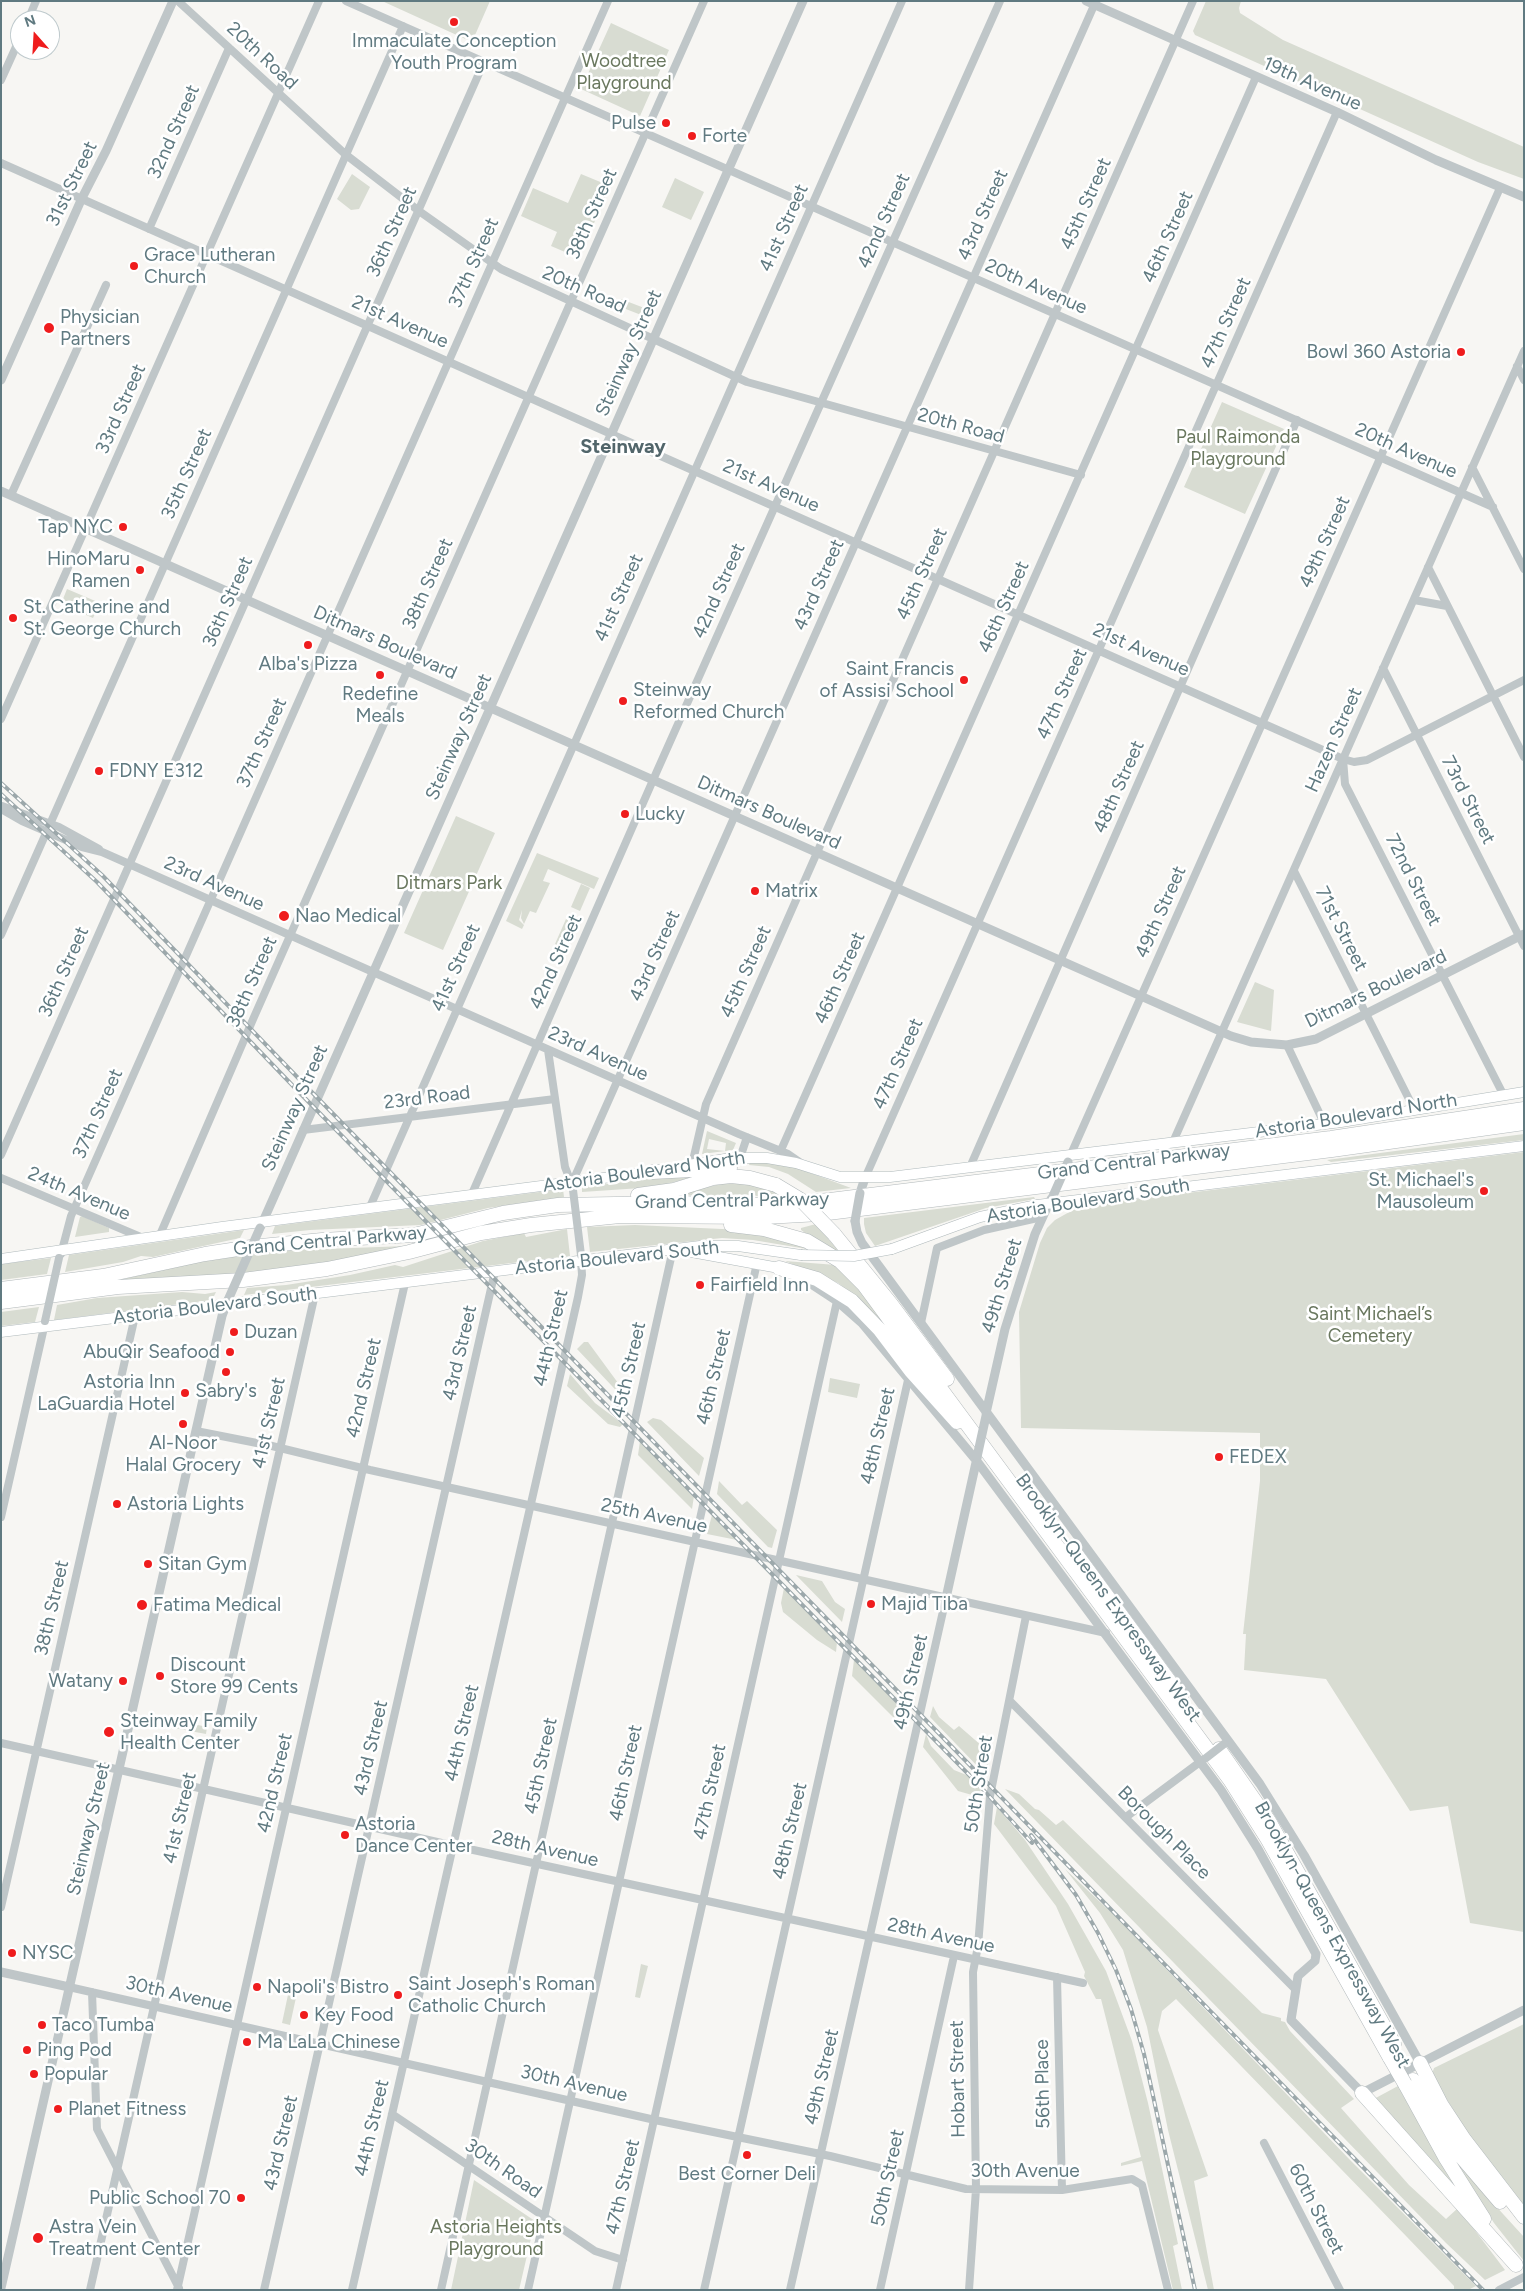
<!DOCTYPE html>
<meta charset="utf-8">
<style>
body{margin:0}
#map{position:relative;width:1525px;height:2291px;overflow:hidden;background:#f7f6f3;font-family:Figtree,sans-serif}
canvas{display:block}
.frame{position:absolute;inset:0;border:2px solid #607a81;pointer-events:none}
.north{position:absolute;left:10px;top:10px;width:50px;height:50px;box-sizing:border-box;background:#fff;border:1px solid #bfcacd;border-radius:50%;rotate:341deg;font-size:14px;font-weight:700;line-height:20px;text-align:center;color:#607a81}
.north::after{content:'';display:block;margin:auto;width:18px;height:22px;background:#ef1c1d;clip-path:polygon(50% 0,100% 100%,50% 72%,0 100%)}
</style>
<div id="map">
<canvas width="1525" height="2291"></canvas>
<div class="frame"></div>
<div class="north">N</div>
</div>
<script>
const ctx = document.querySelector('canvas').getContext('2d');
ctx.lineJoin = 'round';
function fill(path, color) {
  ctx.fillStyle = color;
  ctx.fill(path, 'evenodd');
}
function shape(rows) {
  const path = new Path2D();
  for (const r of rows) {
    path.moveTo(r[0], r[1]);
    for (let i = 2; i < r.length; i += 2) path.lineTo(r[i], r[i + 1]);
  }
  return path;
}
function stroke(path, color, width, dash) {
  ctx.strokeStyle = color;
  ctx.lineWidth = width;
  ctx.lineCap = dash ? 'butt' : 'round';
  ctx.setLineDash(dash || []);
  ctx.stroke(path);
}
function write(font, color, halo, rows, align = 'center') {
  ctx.font = font + ' Figtree,sans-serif';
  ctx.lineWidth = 5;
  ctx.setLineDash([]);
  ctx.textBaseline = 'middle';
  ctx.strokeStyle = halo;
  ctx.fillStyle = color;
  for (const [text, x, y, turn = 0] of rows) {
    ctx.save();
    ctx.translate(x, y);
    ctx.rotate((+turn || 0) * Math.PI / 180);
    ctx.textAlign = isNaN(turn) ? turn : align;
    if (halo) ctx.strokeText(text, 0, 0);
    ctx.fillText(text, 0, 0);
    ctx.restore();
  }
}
fill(shape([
 [382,1,490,1,472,42],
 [1206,1,1241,1,1239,8,1240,13,1283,40,1524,147,1524,179,1478,162,1195,35,1193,31],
 [611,23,669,50,640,116,581,89],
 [352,174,370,187,359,209,351,210,337,199],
 [581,174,610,186,579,258,551,246,557,232,521,216,533,188,568,203],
 [675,178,704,192,691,220,662,207],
 [621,299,652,311,649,318,618,306],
 [1222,402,1284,429,1245,514,1184,487],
 [67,589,100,603,93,618,61,604],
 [456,816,495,833,443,950,404,933],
 [537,853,599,878,594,889,548,869,543,881,550,883,536,913,530,911,524,924,521,918,522,910,519,920,524,925,522,929,506,921],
 [581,884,590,888,580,911,571,907],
 [566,919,576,924,565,948,555,944],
 [1255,982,1274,990,1271,1031,1237,1022],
 [707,1131,736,1143,733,1150,702,1154],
 [709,1139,726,1143,725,1151,707,1149],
 [1524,1134,1524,1140,1331,1162,1327,1160],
 [1524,1152,1524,1932,1470,1923,1448,1806,1410,1811,1326,1679,1244,1670,1246,1634,1243,1634,1260,1481,1260,1433,1021,1428,1019,1312,1040,1243,1047,1228,1055,1220,1080,1206],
 [750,1162,771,1163,797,1168,851,1188,816,1192,788,1174,769,1167,749,1165],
 [715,1171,656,1187,582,1192,582,1187],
 [729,1182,751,1184,783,1194,761,1197,753,1195,752,1197,674,1195],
 [563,1189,564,1197,488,1208,421,1225,310,1230,272,1234,275,1226],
 [1034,1197,1035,1199,986,1208,875,1246,866,1233,864,1224,864,1218],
 [82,1216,109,1228,109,1232,75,1237,80,1217],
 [816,1224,841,1254,844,1260,801,1230,801,1228],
 [635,1225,744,1230,783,1237,813,1250,753,1240,722,1238,590,1252,587,1227],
 [567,1229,570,1256,244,1295,247,1288,286,1285,350,1275,395,1265,403,1267,483,1241,524,1233,526,1237],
 [244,1230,240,1238,153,1257,141,1256,123,1262,65,1272,69,1255],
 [406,1246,357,1260,256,1275,109,1282,200,1262,272,1251],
 [51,1258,47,1274,1,1280,1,1264],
 [785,1261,836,1265,873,1305,888,1329,863,1303,838,1283],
 [182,1292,205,1294,216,1292,212,1300,54,1320,57,1305,97,1298],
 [39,1307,35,1322,1,1326,1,1312],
 [584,1342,588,1342,621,1387,630,1391,628,1403,577,1349],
 [570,1374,595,1403,623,1424,620,1427,608,1424,567,1386],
 [830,1378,860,1384,857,1398,828,1392],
 [653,1418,661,1420,704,1458,699,1476,647,1422],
 [640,1441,694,1496,692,1509,638,1455],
 [719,1481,742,1505,747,1501,777,1530,772,1548,768,1547,717,1494],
 [712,1515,737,1540,707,1534],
 [796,1575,822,1581,835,1602,845,1609,842,1622],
 [784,1588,837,1642,836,1652,817,1640,783,1612,781,1603],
 [854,1660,909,1715,907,1726,899,1723,852,1676],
 [933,1706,939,1717,954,1730,959,1726,990,1753,987,1770,984,1767,983,1772,930,1717],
 [175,1720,207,1727,206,1734,174,1728],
 [926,1734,931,1746,954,1770,969,1776,981,1789,979,1797,958,1791,923,1747],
 [1005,1789,1019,1794,1035,1809,1039,1810,1056,1825,1063,1820,1262,2013,1281,2018,1281,2021,1285,2022,1290,2031,1354,2099,1341,2108,1409,2185,1446,2219,1458,2208,1505,2270,1485,2280,1446,2243],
 [997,1807,1025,1840,1068,1904,1106,1971,1132,2041,1148,2103,1178,2244,1173,2246,1182,2290,1173,2290,1142,2161,1121,2166,1121,2163,1141,2157,1101,1999,1096,1999,1084,1976,1085,1972,1056,1906,994,1824],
 [1065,1869,1115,1916,1351,2161,1476,2286,1468,2290,1454,2290,1454,2286,1407,2237,1176,1999,1162,2011,1158,2030,1208,2176,1194,2181,1214,2290,1208,2290,1168,2130,1147,2027,1123,1950,1100,1913],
 [641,1964,648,1966,640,1998,635,1997],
 [289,1990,297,1993,290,2025,282,2023],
 [1524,2024,1524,2208,1490,2169,1429,2071,1433,2071,1434,2068],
 [1398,2086,1442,2165,1464,2202,1372,2100],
 [1461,2170,1463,2170,1524,2237,1524,2261,1494,2223],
 [474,2180,535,2221,519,2290,451,2290]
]), '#d8dcd2');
const secondary = shape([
 [689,1165,731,1158,767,1158,796,1163,840,1177,890,1177,1341,1122,1524,1092],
 [892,1249,980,1217,1037,1205,1524,1146],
 [686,1251,779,1268],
 [1,1259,222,1227,658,1171],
 [1,1332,700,1246,738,1246,801,1255]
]);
const motorway = shape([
 [652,1172,730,1168],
 [638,1195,674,1190,713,1178,731,1176,750,1178,776,1185],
 [731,1225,764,1229,807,1241,840,1261,864,1285,1230,1780,1268,1840,1390,2058],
 [834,1234,891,1304,947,1379],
 [779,1268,817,1279,852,1301,880,1330,911,1371,957,1422],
 [1,1289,103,1276,205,1254,251,1247,322,1240,414,1235,503,1213,558,1205,673,1203,765,1205,830,1200,1331,1138,1524,1109],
 [1,1302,118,1287,243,1280,327,1269,409,1252,481,1233,531,1225,620,1216,765,1217,820,1214,1332,1150,1524,1123],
 [1071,1547,1181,1697],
 [1219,1749,1269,1821,1394,2044],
 [1420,2063,1441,2104,1464,2139,1524,2217],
 [1413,2080,1458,2153,1500,2202],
 [1405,2084,1445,2157,1484,2219],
 [1362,2093,1516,2265]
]);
stroke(secondary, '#afb9bb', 11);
stroke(motorway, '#b2b9bb', 15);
stroke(shape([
 [178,1,345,154,419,211,501,269,747,382,1081,475],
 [346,1,1493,507],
 [28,20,36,1],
 [1,80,20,38],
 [1,163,1343,759,1354,762,1367,760,1524,680],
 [149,229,229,48],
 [1517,366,1524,380],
 [1472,467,1524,569],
 [11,495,106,285],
 [1428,567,1524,757],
 [1414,600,1447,606],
 [1383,668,1524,946],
 [1,719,319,1],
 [1343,759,1345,784,1503,1094],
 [2,806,59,827,99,849],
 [1,809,22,821,82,847,102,852,739,1134,788,1154,801,1163],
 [1294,871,1414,1109],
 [1,935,403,26],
 [1287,1045,1324,1123],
 [548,1050,565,1167,572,1185],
 [303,1130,555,1099],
 [1173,1142,1524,351],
 [781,1150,1256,77],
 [1071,1154,1500,188],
 [1,1155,484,62],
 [740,1158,747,1137],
 [692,1165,706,1104,1193,1],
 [970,1167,1297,420],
 [1,1178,143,1238],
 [865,1178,1337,112],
 [572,1183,1096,1],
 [471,1196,657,771,1000,1],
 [369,1209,902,1],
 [159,1237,254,1017,704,1],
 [61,1254,71,1216,608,1],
 [921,1323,937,1248,984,1230,1042,1217],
 [196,1431,272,1446,370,1470,1106,1633],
 [1,1517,45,1323],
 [1010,1701,1295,1989],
 [1,1743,446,1844,1083,1983],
 [1126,1817,1204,1759],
 [1,1907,135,1316],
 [1057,1977,1062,2190],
 [69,1987,655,2120,830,2156,966,2189,1062,2190,1132,2179,1142,2185,1168,2290],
 [92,1992,97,2129,179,2288],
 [392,2114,595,2251,623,2260],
 [1264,2143,1340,2290],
 [90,2290,315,1294],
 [177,2290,405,1283],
 [264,2290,495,1271],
 [352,2290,578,1297,582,1275,581,1258],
 [441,2290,673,1249],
 [528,2290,757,1263],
 [616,2290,837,1301],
 [704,2290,908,1380],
 [790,2290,946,1598],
 [880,2290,954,1956],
 [969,2290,976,2189,973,1972,978,1946,990,1796,1026,1616],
 [1499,2290,1524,2277]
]), '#bfc6c8', 8);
stroke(shape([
 [1086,1,1337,112,1436,160,1524,197],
 [1,380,82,198,106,151,173,1],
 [1,491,1231,1036,1251,1042,1287,1045,1316,1039,1524,934],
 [860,1193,865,1178],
 [855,1221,857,1232,862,1243,1260,1784,1304,1855,1420,2063],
 [261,1226,803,1],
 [805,1280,837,1301,862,1323,976,1460,1221,1790,1258,1849,1316,1954,1315,1961,1298,1976,1291,2020,1362,2093,1524,2010],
 [986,1413,1005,1329,1035,1234,1051,1199],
 [946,1598,977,1458],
 [1,1972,69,1987],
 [1,2288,222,1316,228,1300]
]), '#bfc6c8', 9);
stroke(secondary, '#fff', 10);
stroke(motorway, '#fff', 14);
const rail = shape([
 [1,783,102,875,302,1082,1483,2290],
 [1,794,97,882,295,1088,979,1785,1032,1843],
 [1031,1835,1076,1895,1098,1933,1116,1970,1131,2009,1144,2054,1195,2290]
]);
stroke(rail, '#9ca8ab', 4);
stroke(rail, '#fff', 2, [5.5]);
const secondaryBridge = shape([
 [801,1255,854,1256,892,1249]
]);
const motorwayBridge = shape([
 [776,1185,801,1200,834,1234],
 [1390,2058,1405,2084]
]);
stroke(secondaryBridge, '#afb9bb', 11, []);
stroke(motorwayBridge, '#b2b9bb', 15, []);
stroke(shape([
 [573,1190,581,1255],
 [45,1321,59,1258],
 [1206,1758,1224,1744]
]), '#bfc6c8', 8);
stroke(shape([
 [1053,1196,1068,1162],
 [855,1221,860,1193],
 [228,1300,260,1228],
 [977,1457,986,1416]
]), '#bfc6c8', 9);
stroke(secondaryBridge, '#fff', 10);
stroke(motorwayBridge, '#fff', 14);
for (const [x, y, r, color] of [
 [454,22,5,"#ef1c1d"],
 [666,123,5,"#ef1c1d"],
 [692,136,5,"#ef1c1d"],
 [134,266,5,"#ef1c1d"],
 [49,328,6,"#ef1c1d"],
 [1461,352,5,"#ef1c1d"],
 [123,527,5,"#ef1c1d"],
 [140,570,5,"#ef1c1d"],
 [13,618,5,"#ef1c1d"],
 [308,645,5,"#ef1c1d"],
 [380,675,5,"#ef1c1d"],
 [964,680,5,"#ef1c1d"],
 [623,701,5,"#ef1c1d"],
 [99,771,5,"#ef1c1d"],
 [625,814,5,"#ef1c1d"],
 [755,891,5,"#ef1c1d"],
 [284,916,6,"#ef1c1d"],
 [1484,1191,5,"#ef1c1d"],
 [700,1285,5,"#ef1c1d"],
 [234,1332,5,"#ef1c1d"],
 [230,1352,5,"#ef1c1d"],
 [226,1372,5,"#ef1c1d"],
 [185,1393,5,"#ef1c1d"],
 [183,1424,5,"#ef1c1d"],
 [1219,1457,5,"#ef1c1d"],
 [117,1504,5,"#ef1c1d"],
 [148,1564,5,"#ef1c1d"],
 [871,1604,5,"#ef1c1d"],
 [142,1605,6,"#ef1c1d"],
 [160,1676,5,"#ef1c1d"],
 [123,1681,5,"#ef1c1d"],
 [109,1732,6,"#ef1c1d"],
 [345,1835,5,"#ef1c1d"],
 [12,1953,5,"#ef1c1d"],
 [257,1987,5,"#ef1c1d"],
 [398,1995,5,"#ef1c1d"],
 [304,2015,5,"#ef1c1d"],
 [42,2025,5,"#ef1c1d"],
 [247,2042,5,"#ef1c1d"],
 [27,2050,5,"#ef1c1d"],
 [34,2074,5,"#ef1c1d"],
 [58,2109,5,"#ef1c1d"],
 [747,2155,5,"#ef1c1d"],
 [241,2198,5,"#ef1c1d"],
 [38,2238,6,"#ef1c1d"]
]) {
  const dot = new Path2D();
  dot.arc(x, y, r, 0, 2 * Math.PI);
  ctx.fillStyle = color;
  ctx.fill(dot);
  stroke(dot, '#fff', 2);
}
write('19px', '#607a81', '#fff', [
 ["Immaculate Conception",454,41,"center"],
 ["Youth Program",454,63,"center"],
 ["Pulse",656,123,"right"],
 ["Forte",702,136],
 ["Grace Lutheran",144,255],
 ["Church",144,277],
 ["Physician",60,317],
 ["Partners",60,339],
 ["Bowl 360 Astoria",1451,352,"right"],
 ["Tap NYC",113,527,"right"],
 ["HinoMaru",130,559,"right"],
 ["Ramen",130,581,"right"],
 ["St. Catherine and",23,607],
 ["St. George Church",23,629],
 ["Alba's Pizza",308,664,"center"],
 ["Saint Francis",954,669,"right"],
 ["of Assisi School",954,691,"right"],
 ["Steinway",633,690],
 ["Reformed Church",633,712],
 ["Redefine",380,694,"center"],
 ["Meals",380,716,"center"],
 ["FDNY E312",109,771],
 ["Lucky",635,814],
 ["Matrix",765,891],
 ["Nao Medical",295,916],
 ["St. Michael's",1474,1180,"right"],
 ["Mausoleum",1474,1202,"right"],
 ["Fairfield Inn",710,1285],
 ["Duzan",244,1332],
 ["AbuQir Seafood",220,1352,"right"],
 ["Astoria Inn",175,1382,"right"],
 ["LaGuardia Hotel",175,1404,"right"],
 ["Sabry's",226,1391,"center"],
 ["Al-Noor",183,1443,"center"],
 ["Halal Grocery",183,1465,"center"],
 ["FEDEX",1229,1457],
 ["Astoria Lights",127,1504],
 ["Sitan Gym",158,1564],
 ["Majid Tiba",881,1604],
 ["Fatima Medical",153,1605],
 ["Discount",170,1665],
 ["Store 99 Cents",170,1687],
 ["Watany",113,1681,"right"],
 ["Steinway Family",120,1721],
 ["Health Center",120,1743],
 ["Astoria",355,1824],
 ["Dance Center",355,1846],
 ["NYSC",22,1953],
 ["Saint Joseph's Roman",408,1984],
 ["Catholic Church",408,2006],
 ["Napoli's Bistro",267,1987],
 ["Key Food",314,2015],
 ["Taco Tumba",52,2025],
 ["Ma LaLa Chinese",257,2042],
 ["Ping Pod",37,2050],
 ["Popular",44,2074],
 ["Planet Fitness",68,2109],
 ["Best Corner Deli",747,2174,"center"],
 ["Public School 70",231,2198,"right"],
 ["Astra Vein",49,2227],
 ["Treatment Center",49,2249]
], 'left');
write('19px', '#607a81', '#fff', [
 ["20th Road",262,56,43],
 ["19th Avenue",1312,84,24],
 ["32nd Street",174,132,-66],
 ["31st Street",72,184,-64],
 ["45th Street",1086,204,-66],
 ["38th Street",592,214,-66],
 ["43rd Street",983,215,-66],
 ["42nd Street",884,221,-66],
 ["41st Street",784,228,-66],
 ["36th Street",392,232,-66],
 ["46th Street",1168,237,-66],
 ["37th Street",474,263,-66],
 ["20th Avenue",1036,287,24],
 ["20th Road",584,290,24],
 ["21st Avenue",400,322,24],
 ["47th Street",1226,323,-66],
 ["Steinway Street",629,353,-66],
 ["33rd Street",121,409,-66],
 ["20th Road",961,426,15],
 ["20th Avenue",1406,451,24],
 ["35th Street",187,474,-66],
 ["21st Avenue",771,486,24],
 ["49th Street",1325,542,-66],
 ["45th Street",922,574,-66],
 ["38th Street",428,584,-66],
 ["43rd Street",819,585,-66],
 ["42nd Street",719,591,-66],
 ["41st Street",619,598,-66],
 ["36th Street",228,602,-66],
 ["46th Street",1004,607,-66],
 ["Ditmars Boulevard",385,643,24],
 ["21st Avenue",1141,650,24],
 ["47th Street",1062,694,-66],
 ["Steinway Street",459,737,-66],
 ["Hazen Street",1334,740,-66],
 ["37th Street",262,743,-66],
 ["48th Street",1119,787,-66],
 ["73rd Street",1468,800,63],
 ["Ditmars Boulevard",769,813,24],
 ["72nd Street",1413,880,63],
 ["23rd Avenue",214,884,24],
 ["49th Street",1161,912,-66],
 ["71st Street",1341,929,63],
 ["43rd Street",655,956,-66],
 ["42nd Street",556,962,-66],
 ["41st Street",456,968,-66],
 ["36th Street",64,972,-66],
 ["45th Street",746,972,-66],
 ["46th Street",840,978,-66],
 ["38th Street",252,982,-66],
 ["Ditmars Boulevard",1376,989,-26],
 ["23rd Avenue",598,1054,24],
 ["47th Street",898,1064,-66],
 ["23rd Road",427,1098,-7],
 ["Steinway Street",295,1108,-66],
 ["37th Street",98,1114,-66],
 ["Astoria Boulevard North",1356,1116,-9],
 ["Grand Central Parkway",1134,1162,-7],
 ["Astoria Boulevard North",644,1172,-8],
 ["24th Avenue",79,1194,23],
 ["Grand Central Parkway",732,1201,-1],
 ["Astoria Boulevard South",1088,1201,-9],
 ["Grand Central Parkway",330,1241,-5],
 ["Astoria Boulevard South",617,1258,-6],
 ["49th Street",1002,1286,-73],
 ["Astoria Boulevard South",215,1306,-7],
 ["44th Street",551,1338,-77],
 ["43rd Street",460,1353,-77],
 ["45th Street",629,1370,-77],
 ["46th Street",714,1377,-77],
 ["42nd Street",364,1388,-77],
 ["41st Street",269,1423,-77],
 ["48th Street",878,1436,-77],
 ["25th Avenue",654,1516,12],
 ["Brooklyn-Queens Expressway West",1108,1598,54],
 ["38th Street",52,1608,-77],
 ["49th Street",911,1682,-77],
 ["44th Street",462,1733,-77],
 ["43rd Street",371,1748,-77],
 ["45th Street",541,1766,-78],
 ["46th Street",626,1773,-78],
 ["42nd Street",275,1783,-77],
 ["50th Street",979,1784,-81],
 ["47th Street",710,1792,-78],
 ["41st Street",180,1818,-77],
 ["Steinway Street",89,1829,-77],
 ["48th Street",790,1831,-77],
 ["Borough Place",1164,1833,45],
 ["28th Avenue",545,1849,13],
 ["Brooklyn-Queens Expressway West",1332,1935,61],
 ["28th Avenue",941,1936,12],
 ["30th Avenue",179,1995,13],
 ["49th Street",822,2077,-77],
 ["Hobart Street",958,2079,-91],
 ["30th Avenue",574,2084,13],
 ["56th Place",1043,2084,-91],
 ["44th Street",372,2128,-77],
 ["43rd Street",281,2143,-77],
 ["30th Road",503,2169,35],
 ["30th Avenue",1025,2171],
 ["50th Street",888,2178,-78],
 ["47th Street",623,2187,-77],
 ["60th Street",1316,2209,63]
]);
write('19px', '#6a785f', '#fff', [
 ["Woodtree",624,61],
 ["Playground",624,83],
 ["Paul Raimonda",1238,437],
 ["Playground",1238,459],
 ["Ditmars Park",449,883],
 ["Saint Michael’s",1370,1314],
 ["Cemetery",1370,1336],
 ["Astoria Heights",496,2227],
 ["Playground",496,2249]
]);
write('bold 20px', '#52666b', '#fff', [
 ["Steinway",623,447]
]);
</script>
